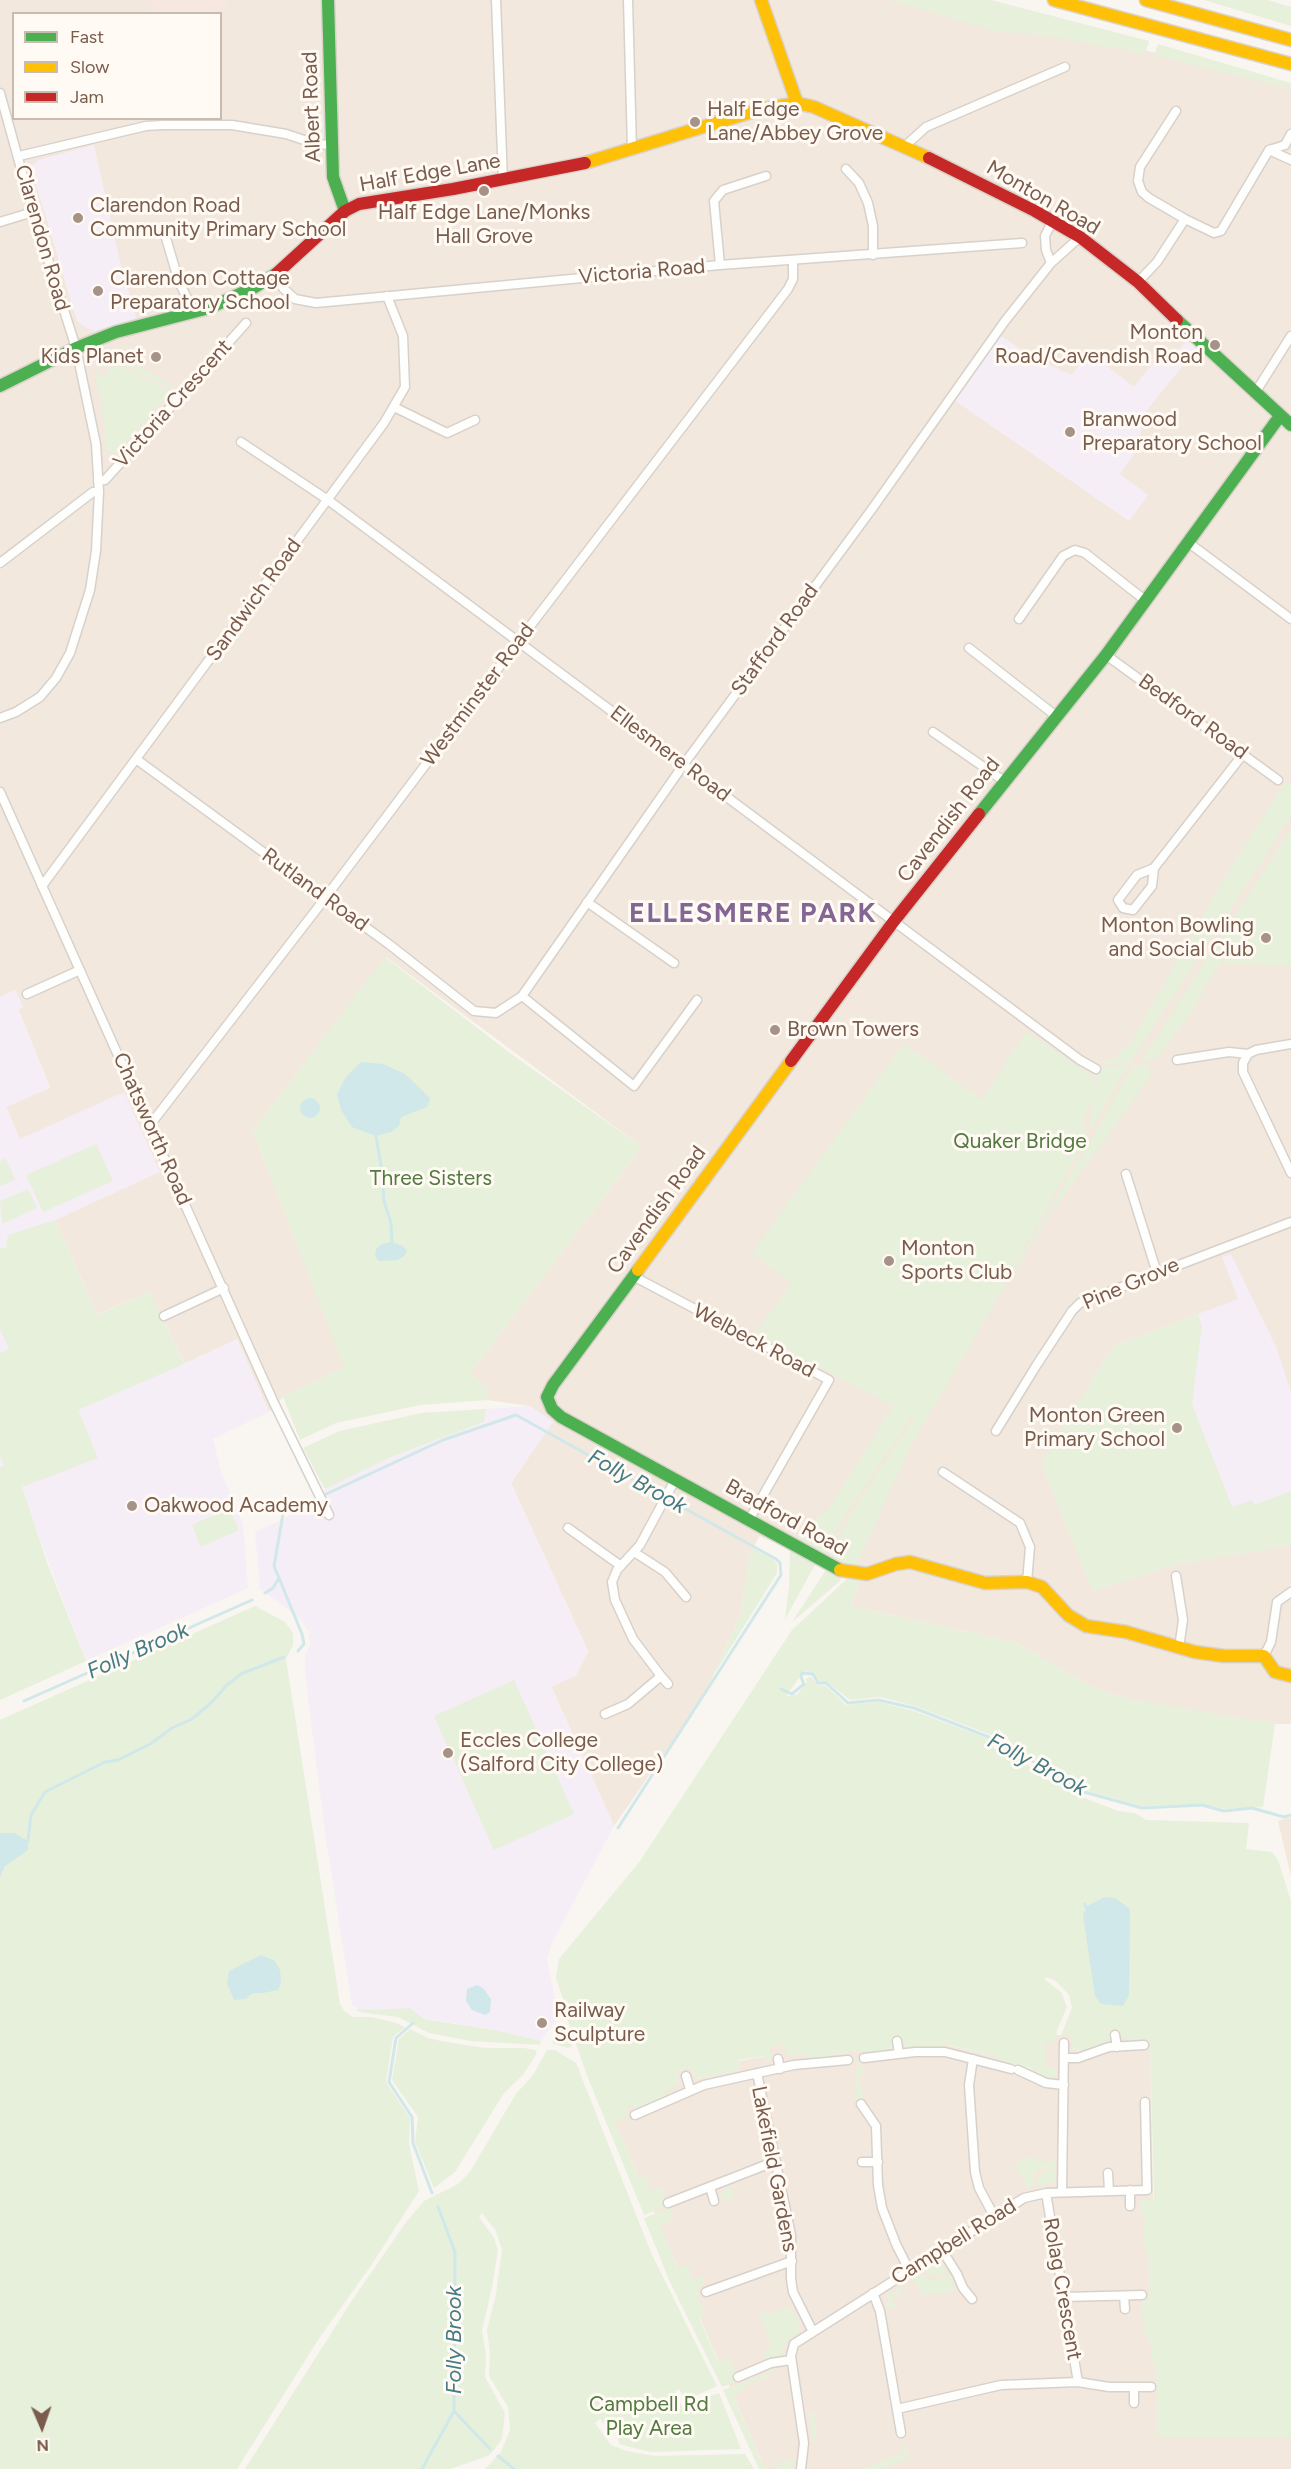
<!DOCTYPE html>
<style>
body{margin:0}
#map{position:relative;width:1291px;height:2469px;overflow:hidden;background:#f9f5f0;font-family:Figtree,sans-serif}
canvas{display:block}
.legend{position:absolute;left:12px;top:12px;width:210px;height:108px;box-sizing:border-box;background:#fffaf3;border:2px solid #cabbb1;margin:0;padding:8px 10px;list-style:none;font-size:18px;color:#7a5c4d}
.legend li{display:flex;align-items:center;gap:12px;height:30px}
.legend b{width:30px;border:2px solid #cabbb1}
.north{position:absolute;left:12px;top:2397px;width:60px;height:60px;-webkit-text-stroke:4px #fffaf3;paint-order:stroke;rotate:178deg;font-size:16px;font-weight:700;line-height:24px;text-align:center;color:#7a5c4d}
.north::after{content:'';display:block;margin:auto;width:21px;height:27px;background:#7a5c4d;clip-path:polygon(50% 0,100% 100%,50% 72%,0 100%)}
</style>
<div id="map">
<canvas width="1291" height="2469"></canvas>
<ul class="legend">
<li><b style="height:8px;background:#4caf50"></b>Fast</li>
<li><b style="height:8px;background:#ffc107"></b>Slow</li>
<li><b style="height:8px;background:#c62828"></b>Jam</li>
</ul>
<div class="north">N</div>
</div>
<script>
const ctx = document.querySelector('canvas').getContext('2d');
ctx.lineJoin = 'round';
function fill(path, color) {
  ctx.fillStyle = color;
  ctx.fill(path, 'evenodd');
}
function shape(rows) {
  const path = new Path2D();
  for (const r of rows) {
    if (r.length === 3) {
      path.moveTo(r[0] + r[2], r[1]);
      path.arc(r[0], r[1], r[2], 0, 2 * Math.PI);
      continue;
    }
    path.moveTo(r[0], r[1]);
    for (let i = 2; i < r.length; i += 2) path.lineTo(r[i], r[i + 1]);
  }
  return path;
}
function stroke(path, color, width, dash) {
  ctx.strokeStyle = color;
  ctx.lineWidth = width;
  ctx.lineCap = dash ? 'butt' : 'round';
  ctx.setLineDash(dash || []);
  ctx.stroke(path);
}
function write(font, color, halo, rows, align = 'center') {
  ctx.font = font + ' Figtree,sans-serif';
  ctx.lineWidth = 6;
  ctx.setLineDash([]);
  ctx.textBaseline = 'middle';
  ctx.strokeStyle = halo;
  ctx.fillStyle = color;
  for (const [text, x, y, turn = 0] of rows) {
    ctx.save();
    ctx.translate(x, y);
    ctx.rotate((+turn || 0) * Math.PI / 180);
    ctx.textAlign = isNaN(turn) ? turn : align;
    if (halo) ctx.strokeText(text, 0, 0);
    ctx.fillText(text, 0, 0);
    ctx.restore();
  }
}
fill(shape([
 [0,0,933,0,1080,33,1291,89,1291,1724,1275,1724,1166,1707,1125,1698,1095,1689,1014,1642,851,1606,860,1580,841,1577,815,1565,785,1547,759,1536,750,1555,741,1613,704,1696,614,1826,551,1686,588,1651,511,1483,552,1422,530,1406,487,1400,489,1391,470,1373,642,1147,386,957,253,1131,345,1367,283,1397,269,1412,237,1339,184,1364,97,1315,55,1220,160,1171,20,1140,6,1107,50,1087,18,1009,15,990,0,997],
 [14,14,220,14,220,118,14,118],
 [1291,1817,1291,1876,1278,1821],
 [1119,2029,1120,2034,1150,2040,1158,2436,1291,2437,1291,2469,765,2469,611,2113,679,2083,676,2072,690,2067,697,2079,739,2070,738,2061,766,2056,767,2063,770,2047,784,2044,805,2054,807,2060,848,2052,889,2050,893,2046,893,2038,901,2037,903,2044,910,2048,942,2047,943,2044,998,2057,997,2060,1034,2070,1045,2068,1045,2040,1055,2041,1056,2035,1071,2035,1073,2049,1078,2051,1110,2038,1110,2030]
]), '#f2e8de');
fill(shape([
 [151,0,226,0,226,11,151,13]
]), '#f6e8e1');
fill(shape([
 [94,145,120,261,136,318,95,331,86,328,77,321,31,168,38,160],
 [1193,335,1201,343,1144,414,1138,449,1120,474,1148,495,1129,521,951,398,1001,336,1029,355,1071,375,1090,353,1134,387,1160,354,1173,355],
 [16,990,23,1007,18,1010,50,1088,6,1107,20,1139,124,1092,160,1172,55,1220,97,1314,150,1292,185,1364,237,1339,269,1412,213,1439,221,1472,243,1524,248,1588,86,1661,11,1462,0,1467,0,997],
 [1231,1254,1277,1349,1291,1392,1291,1545,1174,1565,1093,1591,1041,1464,1111,1349,1118,1344,1238,1299,1222,1257],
 [530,1406,553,1422,511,1483,588,1652,576,1676,551,1687,614,1826,551,1945,547,1960,559,2016,541,2041,499,2031,375,2010,362,2010,352,2005,325,1833,308,1698,305,1669,305,1656,310,1644,309,1631,297,1616,260,1589,255,1532,322,1501,325,1489,303,1448,340,1431,422,1413]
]), '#f6eef6');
fill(shape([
 [889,0,991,0,1149,41,1145,54,1049,36,997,31],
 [1204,0,1268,0,1291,7,1291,26],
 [1158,44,1291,83,1291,89,1154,55],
 [111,350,175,388,173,390,106,357],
 [105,364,113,368,116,365,171,392,115,455,107,450,102,406,95,376,97,367,98,375,100,377,109,373,109,369,100,366],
 [1284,784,1291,784,1291,816,1130,1063,1101,1064,1100,1061,1116,1060,1119,1052,1129,1045,1229,870],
 [1291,829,1291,966,1222,963,1258,911,1218,966,1190,1014,1158,1058,1141,1061],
 [385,957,510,1053,642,1147,470,1373,489,1391,487,1400,420,1405,336,1423,300,1440,283,1397,344,1367,253,1131],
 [1027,1032,1090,1074,1094,1078,1094,1090,1099,1067,1128,1066,1089,1132,1092,1099,1087,1109,1084,1123,1086,1139,1038,1224,1003,1281,1052,1207,1133,1066,1148,1064,1152,1075,1054,1209,1002,1291,908,1451,856,1567,830,1556,850,1515,915,1417,912,1416,839,1525,825,1554,798,1539,800,1534,829,1508,893,1406,755,1333,792,1283,752,1253,904,1043,982,1100,1016,1046],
 [96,1144,113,1181,43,1212,26,1175],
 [6,1158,15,1180,0,1186,0,1161],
 [28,1189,37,1208,2,1224,0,1201],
 [55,1220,97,1315,150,1292,184,1364,78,1410,98,1458,22,1487,48,1565,86,1661,0,1700,0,1467,4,1465,0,1457,0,1353,9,1349,0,1329,0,1248,6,1248,8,1235],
 [1198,1314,1202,1326,1192,1404,1232,1507,1252,1500,1254,1505,1291,1491,1291,1545,1174,1565,1093,1591,1041,1464,1111,1349,1118,1344],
 [486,1409,484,1422,393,1456,325,1489,303,1448,340,1431,422,1413],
 [229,1508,239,1530,201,1547,192,1525],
 [753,1548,774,1560,777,1564,777,1573,713,1676,741,1613,750,1555],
 [790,1550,815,1565,785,1619,789,1587],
 [826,1570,841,1577,840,1581,792,1622],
 [848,1578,860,1580,851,1606,1014,1642,1095,1689,1125,1698,1275,1724,1263,1807,1225,1809,1202,1804,1141,1806,1084,1790,1017,1749,999,1729,994,1736,915,1706,880,1697,850,1700,827,1682,820,1682,814,1673,804,1671,786,1696,797,1695,807,1682,805,1679,811,1677,818,1685,826,1686,846,1705,878,1702,914,1711,994,1741,993,1748,998,1750,1000,1744,1046,1779,1082,1797,1118,1811,1135,1813,1146,1820,1249,1823,1246,1849,1272,1852,1278,1860,1291,1901,1291,2437,1158,2437,1156,2363,1151,2362,1151,2346,1144,2330,1141,2306,1141,2300,1149,2300,1149,2262,1143,2236,1144,2213,1139,2212,1141,2201,1154,2199,1150,2040,1127,2041,1121,2036,1119,2029,1110,2030,1109,2041,1084,2050,1075,2050,1071,2044,1071,2036,1061,2035,1072,2008,1069,1995,1056,1981,1046,1977,1045,1980,1061,1992,1067,2007,1057,2030,1056,2041,1045,2041,1045,2067,1056,2068,1055,2079,1043,2076,1030,2068,997,2060,997,2057,958,2047,943,2044,942,2047,910,2048,903,2044,901,2037,893,2038,894,2043,889,2050,880,2052,848,2052,806,2060,805,2054,787,2055,784,2044,770,2047,772,2058,767,2063,765,2056,738,2060,739,2070,697,2079,690,2067,676,2072,679,2085,664,2091,666,2097,637,2110,635,2110,632,2105,627,2106,628,2117,615,2122,639,2178,646,2175,650,2191,662,2187,665,2196,662,2200,664,2207,644,2215,588,2078,567,2018,569,2016,556,1978,559,1959,640,1861,792,1630],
 [255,1606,285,1622,293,1633,293,1645,286,1659,340,2004,345,2012,353,2017,371,2017,396,2023,405,2027,393,2037,386,2082,410,2118,409,2144,419,2191,370,2267,318,2340,237,2469,0,2469,0,1720],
 [514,1680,574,1814,494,1850,434,1716],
 [410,2008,424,2019,499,2031,541,2041,540,2045,470,2041,429,2033,398,2017,359,2012,356,2009,375,2010],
 [565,2025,572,2046,569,2048,554,2044,552,2041,562,2026],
 [410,2029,428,2038,441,2041,485,2048,524,2048,535,2050,537,2053,523,2075,504,2093,455,2172,434,2188,415,2142,418,2117,392,2080,399,2039],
 [547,2050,555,2050,576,2063,652,2255,717,2386,688,2399,684,2398,679,2389,675,2392,685,2413,689,2411,687,2406,691,2402,719,2393,741,2449,650,2452,619,2444,618,2431,615,2427,606,2426,600,2419,595,2423,611,2445,626,2451,656,2456,745,2454,754,2469,485,2469,501,2452,510,2430,508,2407,489,2376,490,2353,487,2330,496,2294,502,2250,496,2231,482,2213,479,2217,494,2238,498,2250,492,2287,482,2331,486,2355,485,2377,505,2413,502,2439,494,2450,488,2456,450,2469,245,2469,351,2302,404,2225,424,2201,458,2184,470,2172,504,2114,516,2094,533,2075],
 [857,2057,859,2057,860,2065,864,2065,864,2073,861,2074,859,2078,864,2099,856,2099],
 [1024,2158,1038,2158,1038,2162,1055,2162,1055,2167,1039,2169,1033,2176,1034,2187,1028,2188,1014,2166],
 [1047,2170,1055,2170,1054,2183,1037,2186,1038,2177],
 [731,2186,735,2197,722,2201,721,2192],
 [671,2208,674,2216,670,2216,670,2221,660,2225,678,2269,688,2264,692,2280,704,2276,704,2284,697,2288,703,2311,706,2316,699,2318,718,2362,728,2358,729,2361,732,2360,736,2371,733,2374,735,2382,722,2387,669,2280,644,2218],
 [938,2262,948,2272,935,2276,924,2271],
 [921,2272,930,2280,935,2280,950,2275,955,2291,923,2295,912,2278],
 [900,2287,905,2295,902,2292,892,2298,896,2306,888,2311,887,2296],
 [791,2307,799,2322,799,2332,787,2342,782,2355,766,2360,763,2351,772,2348,759,2315,769,2311,771,2314],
 [773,2371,773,2374,768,2376,768,2378,755,2381,733,2396,765,2469,759,2469,723,2390],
 [818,2412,814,2416,817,2428,814,2444,808,2414],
 [903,2438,910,2458,881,2469,862,2469,899,2455,904,2448],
 [796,2459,793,2469,776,2469,778,2462]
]), '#e7f0db');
fill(shape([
 [361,1062,383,1064,405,1074,430,1098,427,1107,401,1117,399,1126,391,1132,376,1136,352,1127,341,1110,337,1094,346,1077],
 [310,1108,10],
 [392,1242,403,1246,407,1251,404,1256,397,1260,379,1261,375,1256,376,1249,382,1244],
 [0,1833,14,1833,28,1841,28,1850,5,1866,0,1877],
 [1105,1897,1115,1898,1130,1909,1129,1995,1123,2006,1101,2004,1095,1996,1083,1915,1087,1906],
 [261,1955,275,1961,280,1970,281,1983,278,1990,263,1993,253,1993,245,1999,234,2000,227,1984,229,1971],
 [477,1985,483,1988,491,1999,490,2012,485,2015,472,2010,466,2001,467,1989]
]), '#d0e8ea');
stroke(shape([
 [376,1136,382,1172,384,1201,391,1223,392,1242],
 [279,1578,302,1634,304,1644,298,1651],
 [265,1593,273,1588,279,1578,274,1566,283,1514,443,1440,516,1415,776,1559,780,1563,781,1575,618,1828],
 [781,1689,792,1694,804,1684,801,1677,802,1673,813,1674,818,1683,826,1683,848,1703,878,1700,914,1708,999,1741,1084,1792,1142,1808,1202,1805,1224,1811,1252,1808,1284,1817,1291,1815],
 [24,1701,252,1600],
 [28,1841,31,1815,45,1792,105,1762,118,1760,150,1744,172,1728,192,1719,211,1703,227,1685,241,1674,284,1657],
 [1085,1904,1086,1908],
 [413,2023,396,2038,389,2082,412,2117,413,2143,432,2193],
 [454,2411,490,2449],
 [498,2456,514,2469],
 [422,2469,454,2411,455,2252,438,2207]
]), '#d0e8ea', 3);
const street = shape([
 [496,0,503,180],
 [628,0,632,149],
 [0,93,33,212,76,348,96,444,99,492,96,551,90,590,70,653,56,678,40,697,16,712,0,718],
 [1176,111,1140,167,1138,181,1142,192,1149,198,1185,219],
 [905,146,926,127,1065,67],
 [1269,150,1285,145,1291,134],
 [1269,150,1291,160],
 [19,156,146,126,163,125,232,125,286,134,316,144,332,145],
 [846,169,859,183,868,203,873,226,873,255],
 [0,222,33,212],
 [163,228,179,282,194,312],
 [1051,263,1046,250,1045,236,1053,220],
 [720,265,714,201,723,190,766,176],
 [275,275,283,288,295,299,316,303,720,265,1022,243],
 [1138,282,1157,262,1185,219,1214,233,1221,231,1269,150],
 [1255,393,1291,336],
 [394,407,447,433,475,420],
 [241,442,328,500,1080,1060,1096,1069],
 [98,481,105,480,246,323],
 [1189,543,1291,619],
 [0,563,93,492,99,492],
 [1019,619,1063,556,1075,550,1085,553,1146,601],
 [969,648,1056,716],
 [1106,655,1278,780],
 [933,732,1004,781],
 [136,759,390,945,474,1011,496,1013,522,996,684,764,872,509,1005,321,1051,263,1080,237],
 [0,792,273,1401,329,1515],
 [1154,868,1137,875,1118,900,1123,908,1133,910,1152,886,1154,868,1244,753],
 [42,886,384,423,405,387,403,336,387,296],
 [587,902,674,963],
 [27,994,80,970],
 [522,996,634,1086,697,1000],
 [1248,1054,1243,1063,1243,1072,1291,1173],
 [1177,1060,1229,1052,1248,1054,1256,1050,1291,1044],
 [150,1125,316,910,518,642,788,289,793,279,793,261],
 [1126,1174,1157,1273],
 [633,1276,829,1380,749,1520],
 [164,1316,224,1288],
 [996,1431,1036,1366,1072,1311,1080,1303,1291,1222],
 [943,1472,1020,1523,1030,1547,1027,1582],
 [568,1528,621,1566],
 [634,1552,665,1572,686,1597],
 [1176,1576,1183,1620,1179,1648],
 [1264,1656,1271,1642,1277,1602,1291,1592],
 [661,1676,668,1684],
 [605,1714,628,1704,661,1676,633,1639,615,1600,612,1582,617,1570,640,1545,675,1480],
 [1115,2035,1117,2047],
 [897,2041,899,2054],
 [864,2058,915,2052,945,2052,1011,2069],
 [1064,2058,1078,2058,1109,2047,1144,2045],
 [778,2059,780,2069],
 [973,2059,969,2085,975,2172,979,2188,994,2216],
 [1018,2070,1046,2083,1064,2085],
 [757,2073,791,2235,791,2279,793,2292,813,2332],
 [686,2076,690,2089],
 [861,2104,876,2126,878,2185,882,2208,896,2244,909,2270],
 [635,2115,704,2085,794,2065,848,2060],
 [862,2162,878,2162],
 [1108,2173,1109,2191],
 [710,2187,714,2201],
 [1130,2190,1130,2206],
 [1062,2192,1064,2043],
 [668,2203,776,2161],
 [942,2250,957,2274,963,2288,972,2299],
 [706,2292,792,2261],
 [873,2293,880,2311,901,2433],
 [1124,2296,1125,2309],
 [1064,2297,1142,2295],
 [738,2377,771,2363,791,2360],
 [1078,2382,1109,2387,1151,2387],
 [1134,2387,1134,2403],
 [897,2409,1001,2385,1078,2382,1046,2193],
 [801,2469,804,2443,791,2356,794,2344,1024,2198,1046,2193,1147,2190,1145,2102]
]);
const fast = shape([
 [328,0,333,177,345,211],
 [1177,320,1291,425],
 [0,386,76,348,116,332,209,308,253,288,276,274],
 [979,814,1106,655,1280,416],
 [638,1270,553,1385,547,1397,552,1409,561,1417,840,1570]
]);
const slow = shape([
 [761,0,797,103],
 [1054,0,1291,64],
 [1146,0,1291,40],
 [585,163,758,110,797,103,814,107,929,158],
 [638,1270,791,1061],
 [840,1570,867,1574,896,1564,910,1562,985,1583,1027,1582,1042,1587,1068,1615,1086,1626,1126,1632,1195,1652,1224,1656,1264,1656,1275,1672,1291,1676]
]);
const jam = shape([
 [929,158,1035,211,1080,237,1138,282,1177,320],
 [276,274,345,211,359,204,453,189,585,163],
 [791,1061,894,921,979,814]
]);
stroke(street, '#d7d1cb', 11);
stroke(fast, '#d9d2cb', 15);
stroke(slow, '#d9d2cb', 15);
stroke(jam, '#d9d2cb', 15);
stroke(street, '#fefefd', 8);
stroke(fast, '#4caf50', 12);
stroke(slow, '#ffc107', 12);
stroke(jam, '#c62828', 12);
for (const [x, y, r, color] of [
 [695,122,6,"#a69286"],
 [484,191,6,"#a69286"],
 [78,218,6,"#a69286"],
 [98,291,6,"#a69286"],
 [1215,345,6,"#a69286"],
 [156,357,6,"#a69286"],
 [1070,432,6,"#a69286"],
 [1266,938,6,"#a69286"],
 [775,1030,6,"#a69286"],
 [889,1261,6,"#a69286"],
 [1177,1428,6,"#a69286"],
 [132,1506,6,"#a69286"],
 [448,1753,6,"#a69286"],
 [542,2023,6,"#a69286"]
]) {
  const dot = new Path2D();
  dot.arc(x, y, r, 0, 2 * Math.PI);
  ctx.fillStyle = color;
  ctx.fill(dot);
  stroke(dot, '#fffaf3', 2);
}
write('21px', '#7a5c4d', '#fffaf3', [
 ["Albert Road",312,107,-92],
 ["Half Edge Lane",430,173,-10],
 ["Monton Road",1043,198,30],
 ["Clarendon Road",42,238,74],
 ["Victoria Road",642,272,-5],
 ["Victoria Crescent",173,404,-48],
 ["Sandwich Road",254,600,-54],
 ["Stafford Road",775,640,-54],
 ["Westminster Road",478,695,-53],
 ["Bedford Road",1193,717,36],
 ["Ellesmere Road",670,754,37],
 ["Cavendish Road",949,820,-52],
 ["Rutland Road",315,890,36],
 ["Chatsworth Road",152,1129,66],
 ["Cavendish Road",657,1210,-54],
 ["Pine Grove",1131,1284,-23],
 ["Welbeck Road",754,1341,28],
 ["Bradford Road",786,1518,29],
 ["Lakefield Gardens",774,2169,79],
 ["Campbell Road",954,2242,-32],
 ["Rolag Crescent",1062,2289,80]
]);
write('21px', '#7a5c4d', '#fffaf3', [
 ["Half Edge",707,110],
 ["Lane/Abbey Grove",707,134],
 ["Clarendon Road",90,206],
 ["Community Primary School",90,230],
 ["Half Edge Lane/Monks",484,213,"center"],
 ["Hall Grove",484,237,"center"],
 ["Clarendon Cottage",110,279],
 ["Preparatory School",110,303],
 ["Monton",1203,333,"right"],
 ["Road/Cavendish Road",1203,357,"right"],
 ["Kids Planet",144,357,"right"],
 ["Branwood",1082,420],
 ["Preparatory School",1082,444],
 ["Monton Bowling",1254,926,"right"],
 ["and Social Club",1254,950,"right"],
 ["Brown Towers",787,1030],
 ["Monton",901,1249],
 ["Sports Club",901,1273],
 ["Monton Green",1165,1416,"right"],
 ["Primary School",1165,1440,"right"],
 ["Oakwood Academy",144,1506],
 ["Eccles College",460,1741],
 ["(Salford City College)",460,1765],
 ["Railway",554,2011],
 ["Sculpture",554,2035]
], 'left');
write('21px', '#537a41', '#fffaf3', [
 ["Quaker Bridge",1020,1142],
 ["Three Sisters",431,1179],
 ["Campbell Rd",649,2405],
 ["Play Area",649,2429]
]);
write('italic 22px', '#437c86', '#fffaf3', [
 ["Folly Brook",637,1482,29],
 ["Folly Brook",138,1651,-24],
 ["Folly Brook",1037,1765,28],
 ["Folly Brook",455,2340,-90]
]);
ctx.letterSpacing = '1.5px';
write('bold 27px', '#846695', '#fffaf3', [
 ["ELLESMERE PARK",753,914]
]);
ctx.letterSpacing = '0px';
</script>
